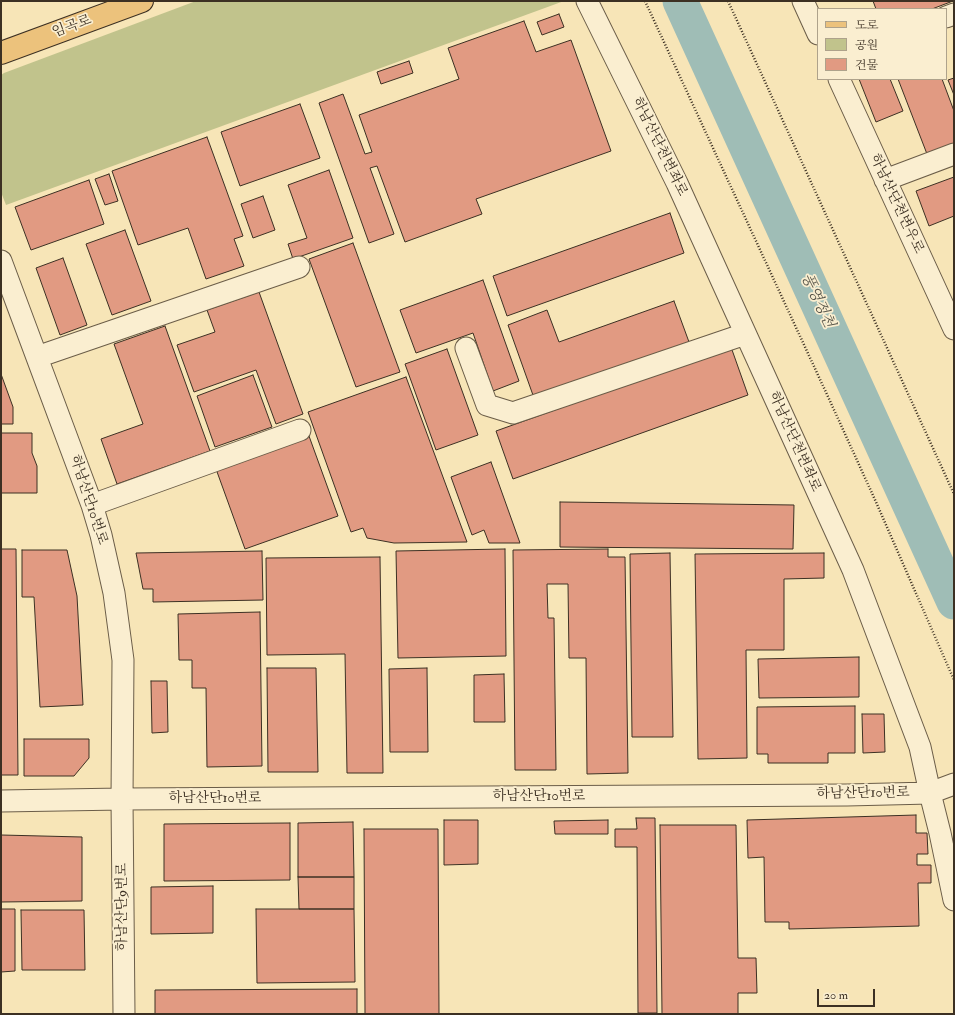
<!DOCTYPE html>
<meta charset="utf-8">
<style>
body{margin:0}
#map{position:relative;width:955px;height:1015px;overflow:hidden;background:#f7e5b7;font-family:"IM FELL Double Pica","Noto Serif KR",serif}
canvas{display:block}
.frame{position:absolute;inset:0;border:2px solid #3c3023;pointer-events:none}
.legend{position:absolute;left:817px;top:8px;width:130px;height:72px;box-sizing:border-box;background:#faeed0;border:1px solid #aea28b;margin:0;padding:5px 7px;list-style:none;font-size:12px;color:#3c3023}
.legend li{display:flex;align-items:center;gap:8px;height:20px}
.legend b{width:20px;border:1px solid #aea28b}
.scale{position:absolute;left:817px;top:989px;width:58px;height:18px;box-sizing:border-box;border:2px solid #3c3023;border-top:0;padding-left:5px;font-size:12px;line-height:14px;white-space:nowrap;color:#3c3023;-webkit-text-stroke:3px #faeed0;paint-order:stroke}
</style>
<div id="map">
<canvas width="955" height="1015"></canvas>
<div class="frame"></div>
<ul class="legend">
<li><b style="height:5px;background:#ecc27c"></b>도로</li>
<li><b style="height:11px;background:#c1c38c"></b>공원</li>
<li><b style="height:11px;background:#e19a82"></b>건물</li>
</ul>
<div class="scale">20 m</div>
</div>
<script>
const ctx = document.querySelector('canvas').getContext('2d');
ctx.lineJoin = 'round';
function fill(path, color) {
  ctx.fillStyle = color;
  ctx.fill(path, 'evenodd');
}
function shape(rows) {
  const path = new Path2D();
  for (const r of rows) {
    path.moveTo(r[0], r[1]);
    for (let i = 2; i < r.length; i += 2) path.lineTo(r[i], r[i + 1]);
  }
  return path;
}
function stroke(path, color, width, dash) {
  ctx.strokeStyle = color;
  ctx.lineWidth = width;
  ctx.lineCap = dash ? 'butt' : 'round';
  ctx.setLineDash(dash || []);
  ctx.stroke(path);
}
function write(font, color, halo, rows, align = 'center') {
  ctx.font = font + ' "IM FELL Double Pica","Noto Serif KR",serif';
  ctx.lineWidth = 3.5;
  ctx.setLineDash([]);
  ctx.textBaseline = 'middle';
  ctx.strokeStyle = halo;
  ctx.fillStyle = color;
  for (const [text, x, y, turn = 0] of rows) {
    ctx.save();
    ctx.translate(x, y);
    ctx.rotate((+turn || 0) * Math.PI / 180);
    ctx.textAlign = isNaN(turn) ? turn : align;
    if (halo) ctx.strokeText(text, 0, 0);
    ctx.fillText(text, 0, 0);
    ctx.restore();
  }
}
fill(shape([
 [196,1,564,1,6,205,1,192,1,75,4,73]
]), '#c1c38c');
stroke(shape([
 [680,1,954,602]
]), '#9fbdb6', 35);
const building = shape([
 [873,1,953,1,932,9,876,9,873,1],
 [559,14,564,27,542,35,537,22,559,14],
 [524,21,536,52,571,40,611,151,476,199,482,214,405,242,377,166,370,168,394,234,369,243,319,103,343,94,365,154,372,152,359,115,459,79,448,48,524,21],
 [409,61,413,73,381,84,377,72,409,61],
 [954,78,954,95,948,80,954,78],
 [859,79,890,79,903,111,876,122,859,79],
 [898,79,942,79,954,111,954,143,927,154,898,79],
 [300,104,320,158,240,186,221,132,300,104],
 [207,137,243,236,234,239,244,266,206,279,188,228,138,245,112,171,207,137],
 [329,170,353,238,293,259,288,244,307,238,288,185,329,170],
 [109,174,118,201,105,205,95,179,109,174],
 [954,177,954,216,929,226,916,191,954,177],
 [89,180,104,224,31,250,15,207,89,180],
 [263,196,275,230,253,238,241,204,263,196],
 [670,213,684,253,507,316,493,276,670,213],
 [125,230,151,301,112,315,86,244,125,230],
 [353,243,400,372,356,387,309,259,353,243],
 [63,258,87,325,60,335,36,268,63,258],
 [483,280,519,381,493,391,473,333,416,353,400,310,483,280],
 [259,292,303,414,276,424,256,370,194,392,177,345,215,332,207,310,259,292],
 [674,301,689,342,534,398,508,325,547,310,559,342,674,301],
 [165,326,210,451,117,484,101,439,143,424,114,344,165,326],
 [731,347,748,395,513,479,496,431,731,347],
 [447,349,478,435,436,450,405,364,447,349],
 [1,374,13,407,13,424,1,424,1,374],
 [253,375,272,427,215,447,197,396,253,375],
 [406,377,467,542,394,543,367,538,363,528,351,532,308,412,406,377],
 [1,433,32,433,32,453,37,466,37,493,1,493,1,433],
 [309,436,338,516,245,549,216,469,309,436],
 [491,462,520,543,489,543,484,530,472,535,451,477,491,462],
 [560,502,794,505,793,549,560,547,560,502],
 [1,549,16,549,18,775,1,775,1,549],
 [505,549,506,656,398,658,396,551,505,549],
 [608,549,608,557,625,557,628,773,587,774,586,658,569,658,568,584,547,584,548,618,554,618,556,770,515,770,513,550,608,549],
 [22,550,67,550,77,596,83,705,40,707,34,597,22,597,22,550],
 [262,551,263,600,153,602,153,589,143,589,136,553,262,551],
 [670,553,673,737,632,737,630,554,670,553],
 [824,553,824,578,784,579,784,650,746,650,747,758,698,759,695,554,824,553],
 [380,557,383,773,347,773,345,654,267,655,266,558,380,557],
 [260,612,262,766,207,767,206,688,192,688,192,660,179,660,178,614,260,612],
 [859,657,859,697,759,698,758,659,859,657],
 [267,668,316,668,318,772,268,772,267,668],
 [427,668,428,752,390,752,389,669,427,668],
 [504,674,505,722,474,722,474,675,504,674],
 [151,681,167,681,168,732,152,733,151,681],
 [855,706,855,753,828,753,828,763,768,763,768,754,757,754,757,707,855,706],
 [862,714,884,714,885,752,863,753,862,714],
 [24,739,89,739,89,758,74,776,24,776,24,739],
 [916,815,916,833,927,833,928,854,917,854,917,865,931,865,931,883,918,883,919,926,789,929,789,922,765,922,764,857,748,858,747,820,916,815],
 [636,818,655,818,657,1013,638,1013,637,847,615,847,615,829,637,829,636,818],
 [444,820,478,820,478,864,444,865,444,820],
 [608,820,608,834,555,834,554,821,608,820],
 [353,822,354,877,298,877,298,823,353,822],
 [290,823,290,880,164,881,164,824,290,823],
 [660,825,736,825,738,958,756,958,757,993,738,993,738,1014,662,1014,660,825],
 [364,829,438,829,439,1014,365,1014,364,829],
 [1,835,82,837,82,901,1,902,1,835],
 [298,877,354,877,354,909,299,909,298,877],
 [213,886,213,933,151,934,151,887,213,886],
 [1,909,15,909,15,971,1,972,1,909],
 [256,909,354,909,355,982,257,983,256,909],
 [21,910,84,910,85,970,22,970,21,910],
 [357,989,357,1014,155,1014,155,990,357,989]
]);
fill(building, '#e19a82');
stroke(building, '#3c3023', 1);
const minor = shape([
 [587,1,677,183,853,570,920,747,930,793,940,833,954,900],
 [803,1,818,34],
 [946,17,954,14],
 [839,79,954,329],
 [885,180,954,154],
 [1,261,92,505,101,535,114,593,123,660,122,799,124,1014],
 [466,348,487,405,513,413,745,334],
 [37,357,299,267],
 [92,505,300,430],
 [1,801,122,799,847,795,930,793,954,784]
]);
const major = shape([
 [1,53,142,1]
]);
stroke(minor, '#6b5d48', 23);
stroke(major, '#3c3023', 24);
stroke(shape([
 [645,1,830,401,876,502,954,680],
 [728,1,954,494]
]), '#3c3023', 2.5, [1, 2]);
stroke(minor, '#faeed0', 21);
stroke(major, '#ecc27c', 22);
write('14px', '#3c3023', '#faeed0', [
 ["임곡로",72,27,-20],
 ["하남산단천변좌로",659,147,64],
 ["하남산단천변우로",896,204,65],
 ["하남산단천변좌로",794,442,66],
 ["하남산단10번로",88,500,72],
 ["하남산단10번로",863,794,-1],
 ["하남산단10번로",539,797],
 ["하남산단10번로",215,799],
 ["하남산단9번로",123,907,-90]
]);
write('italic 15px', '#555348', '#faeed0', [
 ["풍영정천",817,301,65]
]);
</script>
